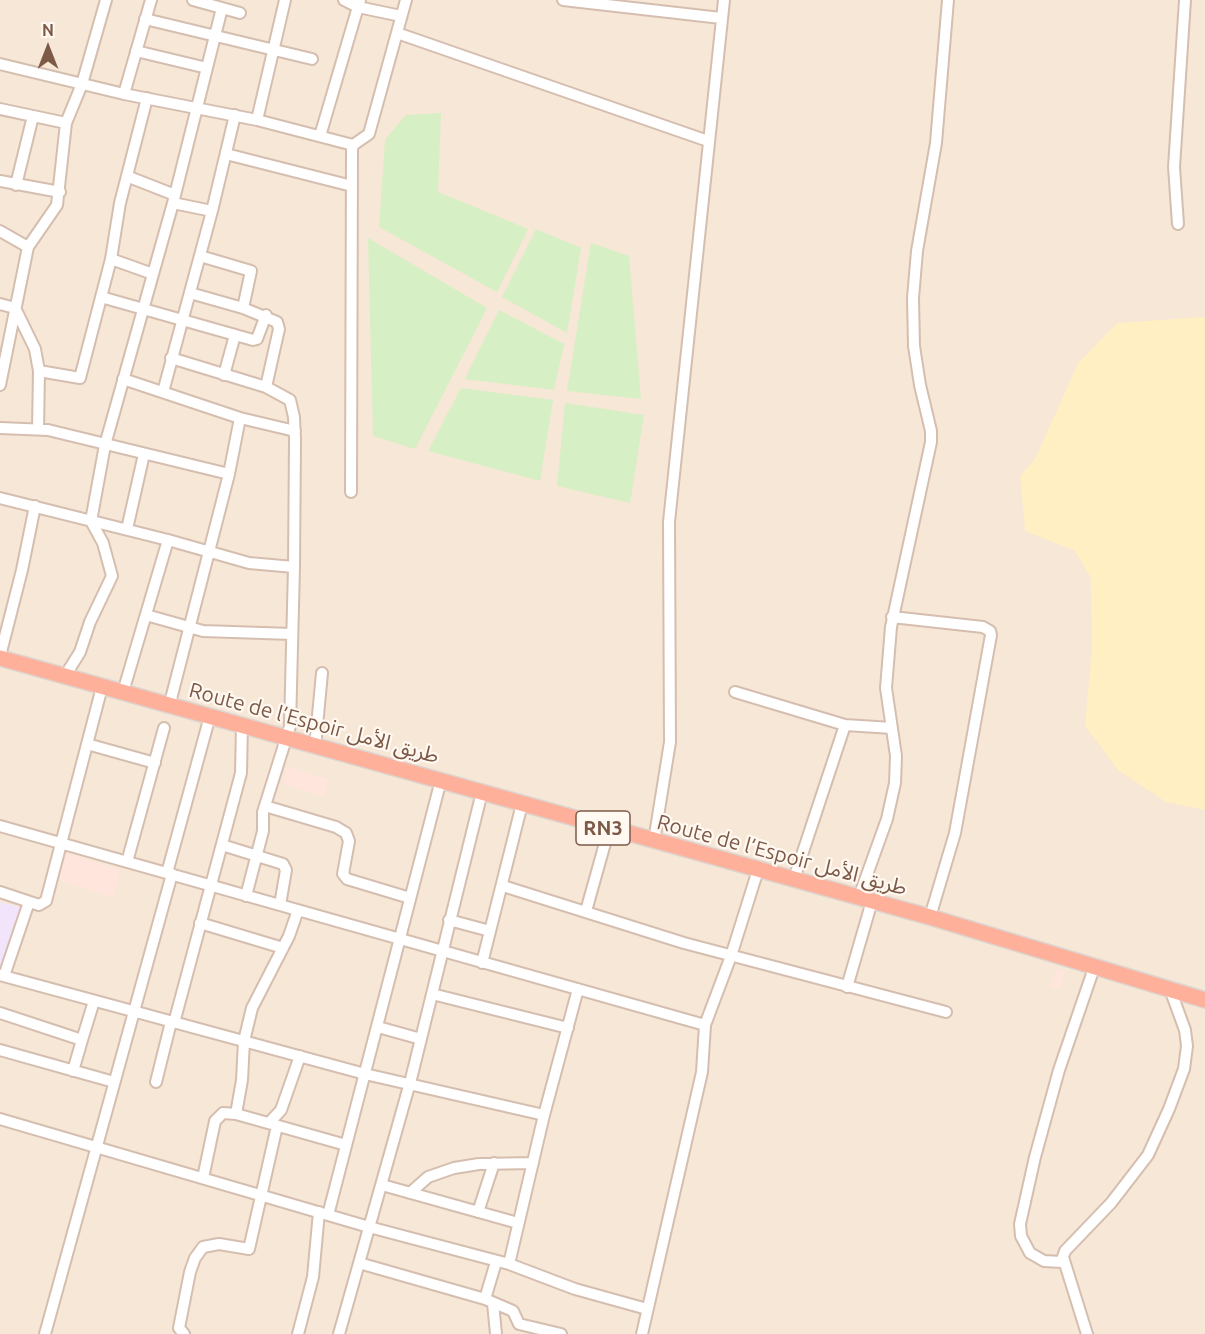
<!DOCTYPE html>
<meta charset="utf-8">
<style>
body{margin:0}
#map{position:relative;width:1205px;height:1334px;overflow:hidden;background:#fef5e8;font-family:Ubuntu,sans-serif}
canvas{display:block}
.north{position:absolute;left:18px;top:18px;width:60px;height:60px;-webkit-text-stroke:4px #fff9f1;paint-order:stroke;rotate:0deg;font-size:16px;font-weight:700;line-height:24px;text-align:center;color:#7d5948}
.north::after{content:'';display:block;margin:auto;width:21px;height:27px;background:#7d5948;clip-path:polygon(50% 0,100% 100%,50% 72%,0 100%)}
</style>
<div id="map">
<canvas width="1205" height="1334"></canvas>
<div class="north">N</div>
</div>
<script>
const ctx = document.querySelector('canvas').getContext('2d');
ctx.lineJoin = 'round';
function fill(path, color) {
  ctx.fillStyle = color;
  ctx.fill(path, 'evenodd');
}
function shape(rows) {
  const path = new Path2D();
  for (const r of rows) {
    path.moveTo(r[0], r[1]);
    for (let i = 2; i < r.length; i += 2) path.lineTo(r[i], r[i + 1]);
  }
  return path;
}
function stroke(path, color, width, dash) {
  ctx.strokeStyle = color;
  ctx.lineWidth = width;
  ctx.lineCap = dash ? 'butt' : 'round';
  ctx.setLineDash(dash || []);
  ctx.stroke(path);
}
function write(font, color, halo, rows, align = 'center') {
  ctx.font = font + ' Ubuntu,"Noto Sans Arabic",sans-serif';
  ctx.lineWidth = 4.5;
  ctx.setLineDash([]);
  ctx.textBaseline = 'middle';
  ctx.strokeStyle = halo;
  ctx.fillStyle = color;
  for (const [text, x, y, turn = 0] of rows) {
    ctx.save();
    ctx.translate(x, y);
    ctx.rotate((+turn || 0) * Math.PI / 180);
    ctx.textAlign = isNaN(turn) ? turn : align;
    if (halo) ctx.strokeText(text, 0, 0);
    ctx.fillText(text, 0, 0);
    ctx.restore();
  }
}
fill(shape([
 [0,0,1205,0,1205,1334,0,1334]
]), '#f7e7d6');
fill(shape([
 [287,767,328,779,324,796,283,784],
 [60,852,121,870,113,897,55,879],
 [1057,969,1065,971,1059,989,1049,987]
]), '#ffe5dc');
fill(shape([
 [0,902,28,909,12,969,0,966]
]), '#f2e5fb');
fill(shape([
 [441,113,438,192,528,229,497,292,379,227,385,140,406,115],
 [536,229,581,248,567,333,502,297],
 [368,238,487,308,415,449,373,436],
 [591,243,629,256,641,399,567,391],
 [499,310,564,344,554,390,465,379],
 [461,388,553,400,540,481,428,451],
 [565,403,644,415,630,503,557,486]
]), '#d7efc4');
fill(shape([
 [1205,317,1205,810,1166,802,1118,770,1085,726,1092,647,1091,578,1074,550,1025,531,1020,476,1035,459,1078,363,1117,323]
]), '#ffefc2');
const minor = shape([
 [193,0,240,13],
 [344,0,358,7,401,16],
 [563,0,721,18],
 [145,19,312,59],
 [397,33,708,141],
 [136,51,207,68],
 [0,64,124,94,257,120,353,145],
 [124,94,151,0],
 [147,98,120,203,111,259,153,274],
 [0,109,66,123],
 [257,120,285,0],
 [320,136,360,0],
 [226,154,352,186],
 [129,177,175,195],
 [0,181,60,192],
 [16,185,33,116],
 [173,203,212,211],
 [1178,224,1174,167,1185,0],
 [0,231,28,247,57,205,66,123,82,84,106,0],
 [200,256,251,271,243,308],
 [190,293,243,308,277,322,279,329,266,387],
 [101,297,253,340,257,339,266,315],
 [0,304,15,308,35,349,39,371,38,429],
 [171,358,266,387,290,400,294,417,295,440,294,567],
 [39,371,80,378,111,259],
 [224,375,235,335],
 [123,379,240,418,229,474,171,699],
 [0,385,28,247],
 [163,392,212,211,235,115],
 [240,418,295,431],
 [0,428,48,430,229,474],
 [351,492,352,150,353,145,369,134,406,0],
 [0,498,168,540,123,692],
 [127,529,144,454],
 [168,540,249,563,294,567,290,726,263,812,263,831,246,896],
 [146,615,203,631,292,634],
 [892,617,983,627,990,631,991,635,955,833,930,917],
 [0,656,22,570,35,506],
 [65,676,80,652,90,622,112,576,103,543,91,521,105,445,173,203,222,8],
 [735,692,845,725,892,728],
 [87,744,155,763],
 [315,747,322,673],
 [265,806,336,827,346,833,349,841,343,874,347,879,410,898],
 [0,826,705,1025],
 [654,841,670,742,669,522,724,0],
 [222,845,283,864,286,870,280,905],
 [127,862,164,728],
 [167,873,210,716],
 [794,879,845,725],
 [503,886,684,943,946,1012],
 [0,892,39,905,46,901,102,687],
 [859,897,887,819,895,783,896,756,886,688,891,627,931,442,931,431,920,385,914,346,913,298,917,251,936,143,948,0],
 [586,911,609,829],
 [449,920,490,931],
 [200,923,283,948],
 [482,963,522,804],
 [0,975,365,1074,544,1115,578,989],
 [4,976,29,902],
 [847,987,872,901],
 [432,994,568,1028],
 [0,1013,82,1040,73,1071],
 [174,1023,241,773,242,725],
 [378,1027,421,1039],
 [82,1040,94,1001],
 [0,1050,114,1082],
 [156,1082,171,1022],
 [236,1114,242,1080,244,1041,252,1008,289,936,298,910],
 [0,1119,369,1227,509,1264,544,1115],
 [269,1123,281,1110,300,1056],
 [203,1178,215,1121,223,1113,236,1114,346,1145],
 [382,1185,518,1223],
 [410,1193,428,1177,454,1168,479,1164,533,1163],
 [478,1212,494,1163],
 [328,1215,441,780],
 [1062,1262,1044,1261,1030,1253,1021,1236,1020,1224,1035,1157,1059,1070,1095,965],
 [359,1263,485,1299,513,1311,519,1324,561,1334],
 [509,1264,575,1289,647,1309],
 [485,1299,496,1262],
 [493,1303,496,1334],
 [45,1334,172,874],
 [184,1334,179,1328,190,1272,195,1258,203,1247,219,1244,249,1249,277,1126],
 [298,1334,313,1277,319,1212],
 [339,1334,411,1079,482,792],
 [642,1334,702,1072,705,1025,731,956,758,870],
 [1087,1334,1063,1257,1065,1251,1111,1203,1148,1155,1169,1109,1184,1069,1187,1046,1185,1030,1170,989]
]);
const highway = shape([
 [0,658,930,917,1205,1000]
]);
stroke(minor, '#d5beaf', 14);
stroke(highway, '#ddd4cf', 18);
stroke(minor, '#fff', 10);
stroke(highway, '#feb09a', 15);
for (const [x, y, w] of [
 [603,828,54]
]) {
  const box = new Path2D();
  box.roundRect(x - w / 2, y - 17, w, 34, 4.5);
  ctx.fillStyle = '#fff9f1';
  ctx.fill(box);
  stroke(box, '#7d5948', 1.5);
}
write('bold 20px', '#7d5948', null, [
 ["RN3",603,828]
]);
write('21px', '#7d5948', '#fff9f1', [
 ["Route de l’Espoir طريق الأمل",314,723,15],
 ["Route de l’Espoir طريق الأمل",782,855,15]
]);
</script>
